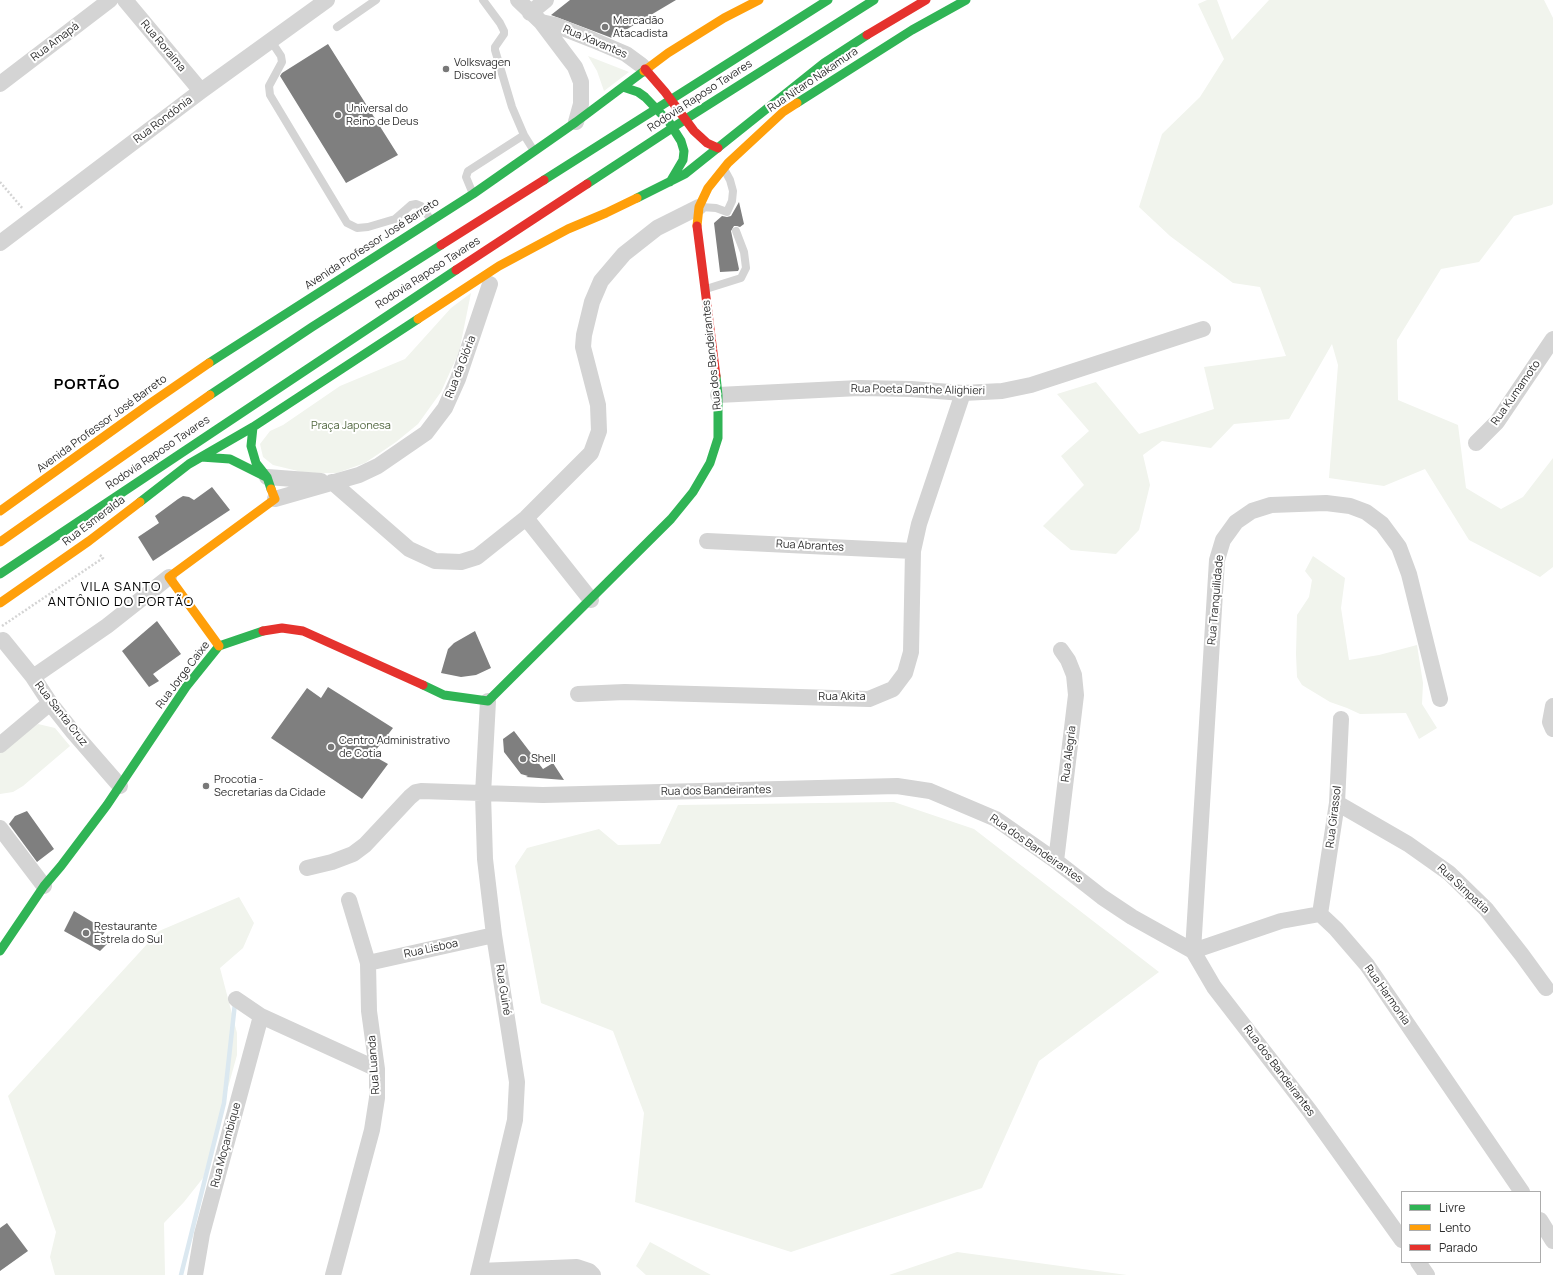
<!DOCTYPE html>
<meta charset="utf-8">
<style>
body{margin:0}
#map{position:relative;width:1553px;height:1275px;overflow:hidden;background:#fff;font-family:Manrope,sans-serif}
canvas{display:block}
.legend{position:absolute;left:1401px;top:1191px;width:140px;height:72px;box-sizing:border-box;background:#fff;border:1px solid #acacac;margin:0;padding:5px 7px;list-style:none;font-size:12px;color:#2f2f2f}
.legend li{display:flex;align-items:center;gap:8px;height:20px}
.legend b{width:20px;border:1px solid #acacac}
</style>
<div id="map">
<canvas width="1553" height="1275"></canvas>
<ul class="legend">
<li><b style="height:5px;background:#30b455"></b>Livre</li>
<li><b style="height:5px;background:#ff9f0a"></b>Lento</li>
<li><b style="height:5px;background:#e5322d"></b>Parado</li>
</ul>
</div>
<script>
const ctx = document.querySelector('canvas').getContext('2d');
ctx.lineJoin = 'round';
function fill(path, color) {
  ctx.fillStyle = color;
  ctx.fill(path, 'evenodd');
}
function shape(rows) {
  const path = new Path2D();
  for (const r of rows) {
    path.moveTo(r[0], r[1]);
    for (let i = 2; i < r.length; i += 2) path.lineTo(r[i], r[i + 1]);
  }
  return path;
}
function stroke(path, color, width, dash) {
  ctx.strokeStyle = color;
  ctx.lineWidth = width;
  ctx.lineCap = dash ? 'butt' : 'round';
  ctx.setLineDash(dash || []);
  ctx.stroke(path);
}
function write(font, color, halo, rows, align = 'center') {
  ctx.font = font + ' Manrope,sans-serif';
  ctx.lineWidth = 4;
  ctx.setLineDash([]);
  ctx.textBaseline = 'middle';
  ctx.strokeStyle = halo;
  ctx.fillStyle = color;
  for (const [text, x, y, turn = 0] of rows) {
    ctx.save();
    ctx.translate(x, y);
    ctx.rotate((+turn || 0) * Math.PI / 180);
    ctx.textAlign = isNaN(turn) ? turn : align;
    if (halo) ctx.strokeText(text, 0, 0);
    ctx.fillText(text, 0, 0);
    ctx.restore();
  }
}
fill(shape([
 [1207,0,1217,0,1232,40,1269,0,1544,0,1553,18,1553,203,1552,205,1514,216,1479,262,1441,269,1397,340,1398,400,1458,425,1466,488,1501,509,1523,497,1553,458,1553,567,1540,577,1469,540,1425,469,1384,486,1329,478,1338,365,1332,344,1289,419,1234,424,1211,448,1162,441,1143,455,1150,485,1139,530,1116,554,1071,550,1043,526,1084,485,1061,456,1089,431,1057,394,1096,382,1139,434,1214,409,1204,367,1286,356,1260,287,1233,283,1170,236,1139,207,1162,134,1200,97,1224,59,1198,4],
 [588,56,629,72,604,91,597,71],
 [471,293,459,352,441,392,418,424,396,442,365,463,337,473,306,473,273,465,263,457,260,444,270,431,283,425,340,386,405,359,451,308],
 [1313,556,1345,578,1341,608,1349,660,1379,655,1417,645,1423,683,1422,704,1437,728,1419,739,1406,713,1360,714,1347,708,1330,702,1302,685,1297,677,1296,654,1297,615,1309,597,1312,580,1305,571],
 [38,724,55,728,70,746,23,786,13,792,0,794,0,749],
 [894,802,974,829,1159,972,1039,1061,982,1188,791,1252,635,1202,644,1113,613,1031,541,1003,515,866,527,848,599,829,618,845,660,844,678,805],
 [239,897,254,923,243,948,220,968,237,1033,237,1055,203,1178,184,1202,164,1223,165,1275,55,1275,50,1257,56,1232,8,1096,159,931],
 [650,1242,711,1275,646,1275,636,1266],
 [957,1252,1127,1275,1128,1275,889,1275]
]), '#f1f4ed');
stroke(shape([
 [181,1275,224,1103,235,1003]
]), '#dbe8f0', 4.5);
fill(shape([
 [570,0,676,0,612,38,551,15],
 [328,44,398,155,346,183,280,76,282,73],
 [739,202,744,224,740,227,737,226,734,226,731,231,739,269,738,271,720,272,714,223,722,216,727,217,731,216],
 [212,487,230,510,153,561,138,537,159,523,155,516,178,499,183,496,189,497,194,500],
 [157,621,181,654,153,674,159,681,149,687,122,651],
 [475,631,491,668,476,675,461,677,441,673,448,649,454,643],
 [328,687,393,728,372,755,388,764,362,799,271,738,307,688,321,698],
 [514,731,543,769,553,763,564,780,526,777,528,776,521,774,504,752,503,739],
 [27,811,54,849,37,862,9,824,15,816],
 [74,911,106,930,102,936,109,942,100,951,64,931],
 [7,1223,28,1251,0,1271,0,1228]
]), '#7f7f7f');
stroke(shape([
 [0,182,23,209],
 [2,626,103,558,99,554]
]), '#d4d4d4', 2.5, [2, 2]);
stroke(shape([
 [483,0,500,23,504,31,504,34,495,47,495,50,512,107,524,135],
 [337,27,376,0],
 [271,41,281,56,282,62,269,86,270,95,347,223,357,228,368,227,395,219,411,205,416,204,421,206,431,220],
 [473,194,466,177,468,171,524,135,534,151],
 [701,207,716,208,727,212,732,201,733,191,730,180,724,169],
 [706,289,741,278,746,268,744,252,736,231]
]), '#d4d4d4', 8);
stroke(shape([
 [125,0,201,91],
 [518,0,541,22,575,67,581,82,581,104,576,122],
 [530,13,546,0],
 [541,22,555,25,593,40,626,54,641,65,645,69],
 [0,84,110,0],
 [0,243,201,91,327,0],
 [718,395,859,388,911,389,963,393,1002,391,1031,385,1203,329],
 [1476,443,1497,422,1553,339],
 [267,477,321,481],
 [332,482,409,549,435,561,461,562,477,557,526,518,591,453,599,431,598,405,583,347,584,335,592,302,601,281,624,254,657,228,699,207],
 [275,499,359,475,378,466,426,433,445,408,458,379,490,284],
 [526,518,591,600],
 [707,541,913,551],
 [3,640,33,677,50,703,73,732,120,786],
 [33,677,107,626,169,577],
 [578,694,625,692,869,699,893,689,905,673,911,652,913,551,919,524,963,393],
 [1553,706,1550,722,1553,729],
 [0,745,50,703],
 [1337,803,1408,844,1449,873,1486,909,1522,955,1546,988],
 [0,828,44,886],
 [1056,861,1076,695,1074,675,1068,660,1061,650],
 [307,868,332,862,353,854,365,845,410,797,416,792,421,791,543,795,897,786,930,791,996,819,1056,861,1102,897,1132,917,1193,951,1214,987,1309,1110,1402,1240],
 [1320,914,1336,929,1367,965,1522,1192],
 [1320,914,1337,803,1341,719],
 [1193,951,1217,560,1223,540,1236,522,1252,511,1271,505,1326,503,1350,506,1366,512,1382,524,1399,547,1409,574,1440,699],
 [1193,951,1281,921,1320,914],
 [368,963,494,935],
 [236,999,261,1016,377,1069],
 [1540,1220,1553,1241],
 [1418,1262,1427,1275],
 [479,1271,577,1267,589,1271,593,1275],
 [195,1275,202,1234,261,1016],
 [333,1275,372,1130,377,1098,377,1069,369,1011,368,963,349,900],
 [478,1275,515,1120,517,1082,494,935,485,859,483,794,488,701]
]), '#d4d4d4', 16);
stroke(shape([
 [623,87,638,92,645,97,669,122,681,141,684,151,683,160,670,182],
 [797,103,912,30,966,0],
 [544,180,828,0],
 [587,184,689,117,874,0],
 [637,198,685,174,824,63,867,35],
 [209,363,473,194,576,122,644,71],
 [210,395,312,327,441,245],
 [253,427,251,446,256,463,267,477,271,489],
 [201,457,230,459,266,477],
 [140,502,189,464,253,427,418,319],
 [0,574,456,270],
 [423,685,444,695,488,701,671,519,693,492,710,463,718,438,718,395,716,376],
 [0,951,44,886,61,866,107,805,186,687,219,646,263,631]
]), '#30b455', 9);
stroke(shape([
 [644,71,668,53,724,18,759,0],
 [697,226,699,207,708,188,728,163,783,112,797,103],
 [418,319,499,266,568,229,606,213,637,198],
 [0,511,148,405,209,363],
 [0,542,210,395],
 [0,603,89,541,140,502],
 [219,646,169,577,275,499,271,489]
]), '#ff9f0a', 9);
stroke(shape([
 [867,35,926,0],
 [645,69,665,92,694,131,707,143,718,148],
 [697,226,716,376],
 [441,245,544,180],
 [456,270,587,184],
 [263,631,282,628,303,631,423,685]
]), '#e5322d', 9);
for (const [x, y, r, color] of [
 [605,27,4,"#787878"],
 [446,69,4,"#787878"],
 [338,115,4,"#787878"],
 [331,747,4,"#787878"],
 [523,759,4,"#787878"],
 [206,786,4,"#787878"],
 [86,933,4,"#787878"]
]) {
  const dot = new Path2D();
  dot.arc(x, y, r, 0, 2 * Math.PI);
  ctx.fillStyle = color;
  ctx.fill(dot);
  stroke(dot, '#fff', 1.5);
}
write('11px', '#2f2f2f', '#fff', [
 ["Mercadão",613,21],
 ["Atacadista",613,34],
 ["Volksvagen",454,63],
 ["Discovel",454,76],
 ["Universal do",346,109],
 ["Reino de Deus",346,122],
 ["Centro Administrativo",339,741],
 ["de Cotia",339,754],
 ["Shell",531,759],
 ["Procotia -",214,780],
 ["Secretarias da Cidade",214,793],
 ["Restaurante",94,927],
 ["Estrela do Sul",94,940]
], 'left');
write('11px', '#2f2f2f', '#fff', [
 ["Rua Amapá",55,42,-37],
 ["Rua Xavantes",595,42,23],
 ["Rua Roraima",163,46,50],
 ["Rua Nitaro Nakamura",813,80,-34],
 ["Rodovia Raposo Tavares",700,96,-33],
 ["Rua Rondônia",163,120,-37],
 ["Avenida Professor José Barreto",372,244,-33],
 ["Rodovia Raposo Tavares",428,273,-33],
 ["Rua dos Bandeirantes",712,355,-96],
 ["Rua da Glória",461,367,-69],
 ["Rua Poeta Danthe Alighieri",918,390,1],
 ["Rua Kumamoto",1516,393,-55],
 ["Avenida Professor José Barreto",102,424,-36],
 ["Rodovia Raposo Tavares",158,453,-34],
 ["Rua Esmeralda",94,521,-37],
 ["Rua Abrantes",810,546,3],
 ["Rua Tranquilidade",1216,600,-85],
 ["Rua Jorge Caixe",183,675,-53],
 ["Rua Akita",842,697],
 ["Rua Santa Cruz",61,714,52],
 ["Rua Alegria",1069,754,-83],
 ["Rua dos Bandeirantes",716,791,-1],
 ["Rua Girassol",1334,817,-83],
 ["Rua dos Bandeirantes",1036,849,35],
 ["Rua Simpatia",1463,889,43],
 ["Rua Lisboa",431,949,-12],
 ["Rua Guiné",503,990,81],
 ["Rua Harmonia",1387,995,55],
 ["Rua Luanda",374,1065,-94],
 ["Rua dos Bandeirantes",1279,1071,53],
 ["Rua Moçambique",226,1145,-75]
]);
write('11px', '#526840', '#fff', [
 ["Praça Japonesa",351,426]
]);
ctx.letterSpacing = '1px';
write('13px', '#000', '#fff', [
 ["VILA SANTO",121,587],
 ["ANTÔNIO DO PORTÃO",121,602]
]);
ctx.letterSpacing = '0px';
ctx.letterSpacing = '1px';
write('bold 15px', '#000', '#fff', [
 ["PORTÃO",87,385]
]);
ctx.letterSpacing = '0px';
</script>
